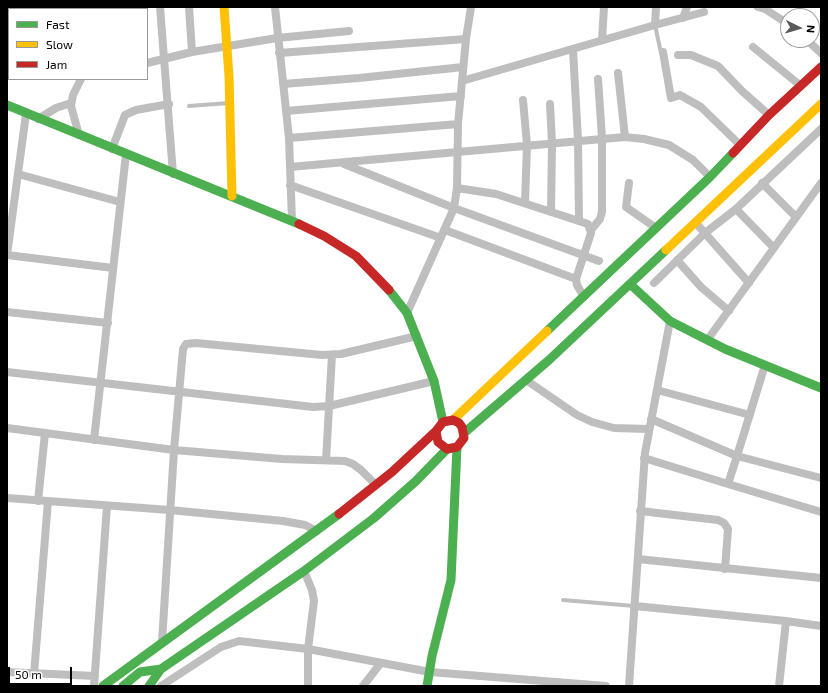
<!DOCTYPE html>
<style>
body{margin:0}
#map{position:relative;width:828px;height:693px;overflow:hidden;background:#fff;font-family:"Exo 2",sans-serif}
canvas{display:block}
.frame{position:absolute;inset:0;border:8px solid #000;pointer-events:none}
.legend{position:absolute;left:8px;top:8px;width:140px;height:72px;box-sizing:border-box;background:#fff;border:1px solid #999;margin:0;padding:5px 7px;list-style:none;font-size:12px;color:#000}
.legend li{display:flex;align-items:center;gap:8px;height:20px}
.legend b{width:20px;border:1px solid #999}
.north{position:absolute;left:780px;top:8px;width:40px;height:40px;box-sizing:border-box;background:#fff;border:1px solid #999;border-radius:50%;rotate:95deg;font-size:11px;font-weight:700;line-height:16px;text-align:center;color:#000}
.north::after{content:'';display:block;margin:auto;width:14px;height:18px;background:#595959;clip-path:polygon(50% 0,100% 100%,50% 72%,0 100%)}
.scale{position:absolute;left:8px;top:667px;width:64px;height:18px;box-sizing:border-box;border:2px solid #000;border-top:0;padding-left:5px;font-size:12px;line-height:14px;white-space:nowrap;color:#000;-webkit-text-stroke:3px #fff;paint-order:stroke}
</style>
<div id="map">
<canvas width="828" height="693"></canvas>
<div class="frame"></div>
<ul class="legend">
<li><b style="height:5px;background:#4caf50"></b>Fast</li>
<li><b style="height:5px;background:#ffc107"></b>Slow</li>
<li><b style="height:5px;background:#c62828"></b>Jam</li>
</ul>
<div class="north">N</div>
<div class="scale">50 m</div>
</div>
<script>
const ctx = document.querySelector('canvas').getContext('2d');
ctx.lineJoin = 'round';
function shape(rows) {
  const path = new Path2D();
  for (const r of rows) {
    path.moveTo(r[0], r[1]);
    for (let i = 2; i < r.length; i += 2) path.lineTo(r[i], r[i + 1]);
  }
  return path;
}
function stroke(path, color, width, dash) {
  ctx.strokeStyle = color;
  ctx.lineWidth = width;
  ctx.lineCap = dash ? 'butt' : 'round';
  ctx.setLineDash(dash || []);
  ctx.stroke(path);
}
stroke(shape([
 [655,25,661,53],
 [189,106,229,103],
 [563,600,634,606]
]), '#bebebe', 4);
stroke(shape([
 [86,7,86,9],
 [160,7,173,174],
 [189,7,192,52],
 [275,7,289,138,292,221],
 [758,7,765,9,788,24],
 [683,18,687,7],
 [655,25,656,7],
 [602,40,604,7],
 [807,40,821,53],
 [753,47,801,86],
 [573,50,578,140,579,221],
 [663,52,671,98,680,95,701,107,740,145],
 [279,53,466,39],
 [678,55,691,55,718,66,742,91,769,115],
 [147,63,192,52,277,38,349,31],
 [618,73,625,137],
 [462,81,655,25,704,12],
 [283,84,359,78,463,67],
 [523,100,527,145,525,203],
 [550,104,552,143,551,212],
 [286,111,461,96],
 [38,119,56,108,71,103],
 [79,135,71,106,73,95,81,79],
 [289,138,458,124],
 [112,149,125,115,136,110,169,104],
 [344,164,454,208,599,261],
 [290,167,625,137,644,139,669,145,693,160,710,177],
 [18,174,120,202],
 [629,183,626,207,656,228],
 [762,183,796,217],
 [290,185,441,238],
 [457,188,496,194,588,224,591,233,576,279,577,285,584,297],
 [736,209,774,248],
 [695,222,749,283],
 [445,230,576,279],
 [591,230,600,219,602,212,602,138,598,79],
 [7,255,26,114],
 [7,255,113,268],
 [677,260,701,287,729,311],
 [654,283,705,233,736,209,821,129],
 [7,312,108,323],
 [407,313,454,208,457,188,458,124,466,39,471,7],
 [708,339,821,183],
 [7,372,313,407,329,406,434,381],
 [526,380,577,415,592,422,614,428,649,429],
 [657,390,750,415],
 [651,419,737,456,765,365],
 [7,428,174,450,282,459,345,461,353,464,361,470,376,485],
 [94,440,126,154],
 [644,458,728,484,737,456,821,478],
 [326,460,332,355],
 [728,484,821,512],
 [7,498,170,510,283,521,305,525,317,531],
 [38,501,45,433],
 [640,511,718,520,724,523,728,529,725,569],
 [638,559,821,578],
 [304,571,312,590,314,601,308,649,308,686],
 [635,606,786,621,821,626],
 [162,642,174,450,183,349,186,344,196,343,322,355,341,354,417,336],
 [7,672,95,676],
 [34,674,48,501],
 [94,686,107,506],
 [161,686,221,647,239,641,308,649,430,672,606,686],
 [363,686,380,664],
 [629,686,645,453,670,321],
 [779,686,786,621]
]), '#bebebe', 8);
stroke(shape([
 [7,105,299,224],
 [630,284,670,321,725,349,821,388],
 [389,290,407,313,434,381,443,422],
 [547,331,710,177,733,153],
 [464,433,549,360,666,250],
 [103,686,339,514],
 [123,686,140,672,161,669],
 [149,686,161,669,304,571,374,518,416,481,447,449],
 [427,686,432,656,451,580,457,447]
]), '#4caf50', 9);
stroke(shape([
 [224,7,229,76,232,196],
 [666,250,821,104],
 [453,420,547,331]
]), '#ffc107', 9);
stroke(shape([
 [733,153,769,115,821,67],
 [299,224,324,236,356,256,389,290],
 [339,514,392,472,436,431,443,422,453,420,459,423,462,427,464,438,457,447,447,449,438,442,436,431]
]), '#c62828', 9);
</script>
